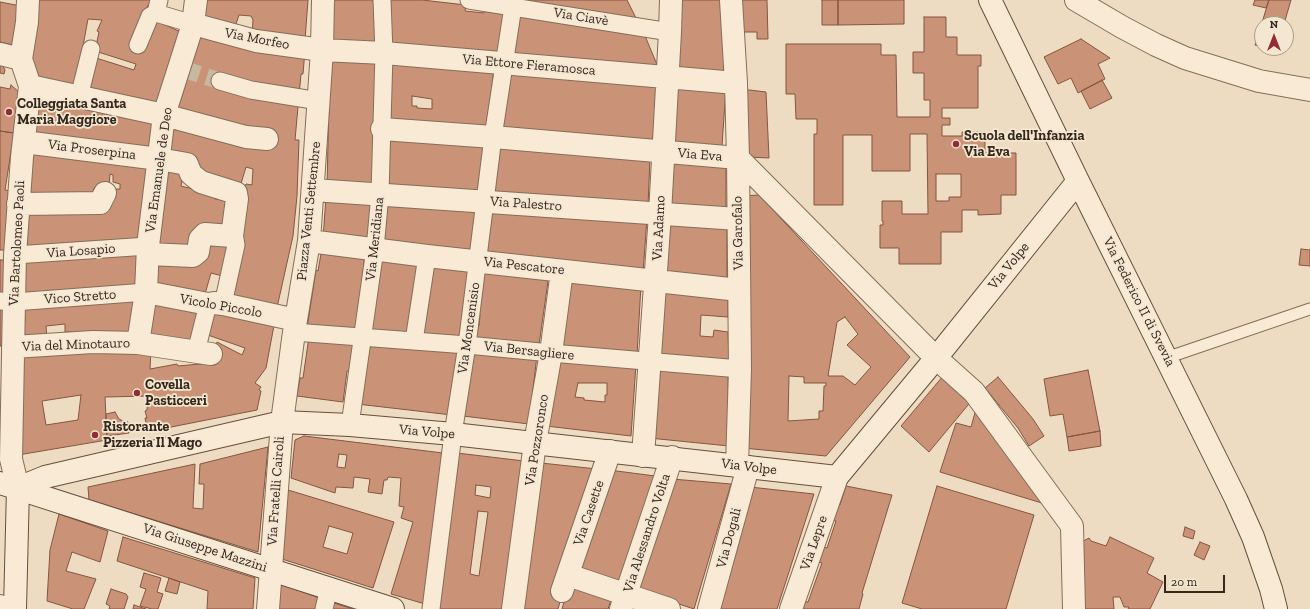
<!DOCTYPE html>
<meta charset="utf-8">
<style>
body{margin:0}
#map{position:relative;width:1310px;height:609px;overflow:hidden;background:#eddcc1;font-family:"Zilla Slab",serif}
canvas{display:block}
.north{position:absolute;left:1254px;top:16px;width:40px;height:40px;box-sizing:border-box;background:#f4e7d1;border:1px solid #a89a89;border-radius:50%;rotate:0deg;font-size:11px;font-weight:700;line-height:16px;text-align:center;color:#36271d}
.north::after{content:'';display:block;margin:auto;width:14px;height:18px;background:#942b35;clip-path:polygon(50% 0,100% 100%,50% 72%,0 100%)}
.scale{position:absolute;left:1164px;top:575px;width:61px;height:18px;box-sizing:border-box;border:2px solid #36271d;border-top:0;padding-left:5px;font-size:12px;line-height:14px;white-space:nowrap;color:#36271d;-webkit-text-stroke:3px #f4e7d1;paint-order:stroke}
</style>
<div id="map">
<canvas width="1310" height="609"></canvas>
<div class="north">N</div>
<div class="scale">20 m</div>
</div>
<script>
const ctx = document.querySelector('canvas').getContext('2d');
ctx.lineJoin = 'round';
function fill(path, color) {
  ctx.fillStyle = color;
  ctx.fill(path, 'evenodd');
}
function shape(rows) {
  const path = new Path2D();
  for (const r of rows) {
    path.moveTo(r[0], r[1]);
    for (let i = 2; i < r.length; i += 2) path.lineTo(r[i], r[i + 1]);
  }
  return path;
}
function stroke(path, color, width, dash) {
  ctx.strokeStyle = color;
  ctx.lineWidth = width;
  ctx.lineCap = dash ? 'butt' : 'round';
  ctx.setLineDash(dash || []);
  ctx.stroke(path);
}
function write(font, color, halo, rows, align = 'center') {
  ctx.font = font + ' "Zilla Slab",serif';
  ctx.lineWidth = 3.5;
  ctx.setLineDash([]);
  ctx.textBaseline = 'middle';
  ctx.strokeStyle = halo;
  ctx.fillStyle = color;
  for (const [text, x, y, turn = 0] of rows) {
    ctx.save();
    ctx.translate(x, y);
    ctx.rotate((+turn || 0) * Math.PI / 180);
    ctx.textAlign = isNaN(turn) ? turn : align;
    if (halo) ctx.strokeText(text, 0, 0);
    ctx.fillText(text, 0, 0);
    ctx.restore();
  }
}
const building = shape([
 [35,0,155,0,153,7,148,5,140,29,152,19,183,33,160,112,84,92,93,57,134,70,136,64,95,51,99,32,97,31,102,20,88,19,75,89,28,75,35,0],
 [200,0,308,0,305,40,252,35,253,20,251,16,239,15,234,30,197,21,200,0],
 [332,0,376,0,379,45,331,44,332,0],
 [386,0,422,0,466,5,465,11,484,13,485,8,504,12,499,56,393,46,388,34,386,0],
 [518,0,627,0,638,22,518,0],
 [675,0,726,0,726,72,674,69,675,0],
 [740,0,767,0,768,39,757,39,757,32,740,32,740,0],
 [822,0,838,0,838,25,822,25,822,0],
 [838,0,904,0,904,24,838,25,838,0],
 [1255,0,1269,0,1266,8,1253,5,1255,0],
 [1269,0,1291,0,1284,24,1262,24,1262,47,1255,45,1269,0],
 [0,2,21,6,13,45,0,42,0,2],
 [516,13,643,31,658,67,509,56,516,13],
 [924,17,946,17,946,37,957,37,957,55,981,55,981,66,978,66,978,108,942,108,942,118,950,118,950,125,942,125,942,136,962,136,962,132,985,132,985,153,1016,153,1016,195,1001,195,1001,214,978,215,978,210,962,210,962,232,941,232,941,264,899,264,899,248,880,248,880,225,883,225,883,221,882,221,882,201,902,201,902,214,928,214,927,134,910,134,910,171,872,171,872,135,843,135,843,205,814,205,814,134,817,134,817,119,796,119,795,94,786,94,786,44,881,44,881,55,896,55,897,117,930,117,930,100,924,100,924,73,913,73,913,52,924,52,924,17],
 [936,174,961,174,961,197,949,197,949,201,936,201,936,174],
 [195,29,305,50,303,74,301,74,295,140,299,140,297,196,293,236,276,312,231,297,244,186,245,186,246,184,252,185,253,169,246,167,240,187,196,170,200,164,164,156,168,119,195,29],
 [1081,39,1110,58,1098,64,1105,79,1078,93,1071,78,1058,84,1044,57,1081,39],
 [330,58,378,61,374,189,327,187,330,58],
 [0,61,5,70,4,74,0,73,0,61],
 [390,62,494,69,487,128,387,121,390,62],
 [412,96,432,99,432,109,417,108,417,106,412,106,412,96],
 [507,71,657,84,653,141,499,128,507,71],
 [1102,80,1112,98,1090,109,1081,91,1102,80],
 [11,85,20,93,14,133,0,131,0,87,10,89,11,85],
 [673,85,726,87,722,146,670,144,673,85],
 [741,89,766,92,769,158,747,157,741,89],
 [34,92,158,119,154,152,29,136,34,92],
 [0,131,14,133,5,190,12,191,7,250,0,250,0,131],
 [387,138,485,145,478,194,384,188,387,138],
 [497,146,650,158,648,206,490,195,497,146],
 [27,151,103,157,135,162,135,159,153,161,147,214,146,214,141,244,22,253,24,210,104,209,104,206,109,206,111,196,112,197,113,189,120,189,120,184,113,182,113,175,110,174,109,187,94,188,93,201,25,198,27,151],
 [668,160,726,163,726,212,666,208,668,160],
 [164,168,184,169,181,186,193,189,216,192,215,199,230,201,225,233,191,253,152,252,164,168],
 [759,195,910,357,826,456,743,448,741,196,759,195],
 [845,317,858,334,847,345,871,367,855,385,843,376,828,376,837,322,845,317],
 [789,376,804,377,804,383,826,383,826,386,824,386,823,411,819,411,819,419,788,421,789,376],
 [326,197,375,199,372,243,323,239,326,197],
 [385,199,477,206,471,253,379,242,385,199],
 [489,207,647,218,643,273,483,254,489,207],
 [665,220,727,225,727,284,661,275,665,220],
 [222,240,233,241,226,277,211,273,205,294,150,287,151,258,222,240],
 [322,248,365,253,357,332,307,328,316,270,318,271,322,248],
 [141,249,139,291,21,299,22,261,141,249],
 [1301,249,1310,250,1310,266,1299,265,1301,249],
 [0,260,7,260,6,297,0,297,0,260],
 [379,260,417,265,409,335,367,332,379,260],
 [431,260,469,265,461,339,419,336,431,260],
 [482,266,549,274,539,345,473,340,474,326,479,326,480,315,476,315,482,266],
 [566,276,641,285,637,355,557,346,566,276],
 [660,287,728,294,728,317,701,315,700,336,713,337,714,330,728,332,729,362,655,356,660,287],
 [149,296,202,309,194,345,145,337,149,296],
 [138,299,131,337,70,336,70,332,65,332,65,324,46,326,47,339,20,340,20,322,25,322,24,304,138,299],
 [0,303,6,304,5,346,0,346,0,303],
 [214,306,275,320,266,368,255,383,261,387,259,390,261,391,257,410,151,431,150,428,147,429,145,418,147,418,145,411,147,410,148,396,105,397,107,440,18,455,18,352,151,348,150,369,177,364,178,366,211,363,217,342,242,355,245,348,205,334,214,306],
 [81,395,78,420,46,425,42,401,81,395],
 [309,337,356,340,352,371,347,371,343,402,297,396,300,378,303,378,309,337],
 [366,341,459,349,452,415,357,404,366,341],
 [471,349,537,355,529,424,463,416,471,349],
 [556,357,636,364,631,436,546,426,556,357],
 [578,383,607,383,607,395,605,395,605,402,584,400,584,398,575,397,578,383],
 [654,365,728,371,729,446,649,438,654,365],
 [949,369,978,393,929,452,901,426,949,369],
 [1088,370,1100,431,1067,437,1063,414,1050,416,1044,379,1088,370],
 [998,377,1033,419,1044,436,1029,446,1018,428,985,388,998,377],
 [980,395,1045,504,940,472,956,423,971,427,980,395],
 [115,412,119,419,123,421,128,422,129,433,107,436,106,414,115,412],
 [1100,431,1101,446,1069,451,1067,437,1100,431],
 [304,436,443,453,425,604,391,594,413,522,401,518,404,507,399,506,401,478,388,477,387,480,384,480,382,494,368,492,370,479,354,477,353,488,336,487,335,493,291,478,295,440,304,436],
 [339,454,347,455,345,468,337,467,339,454],
 [268,447,258,552,89,500,88,487,195,464,193,508,203,509,204,484,199,484,200,464,268,447],
 [457,453,524,461,503,609,439,609,457,453],
 [476,485,491,487,490,498,475,495,476,485],
 [478,511,488,512,479,576,470,574,478,511],
 [541,463,597,469,558,609,521,609,541,463],
 [609,470,655,476,618,585,576,569,609,470],
 [672,479,731,484,694,609,634,589,672,479],
 [846,486,892,495,862,593,863,594,859,609,799,609,802,601,808,602,822,563,819,562,824,547,827,548,836,521,832,520,837,504,840,505,846,486],
 [937,486,1034,515,1006,609,922,609,902,603,937,486],
 [750,487,814,494,777,609,713,609,750,487],
 [288,490,394,522,373,588,282,559,288,490],
 [329,526,353,533,347,554,323,547,329,526],
 [59,514,108,531,100,562,72,552,66,571,96,579,84,609,73,609,47,601,50,550,59,514],
 [1185,527,1195,531,1193,539,1183,536,1185,527],
 [123,537,255,578,253,609,207,609,208,591,117,561,123,537],
 [1110,537,1154,558,1147,573,1163,582,1150,609,1128,609,1129,607,1124,607,1120,597,1113,597,1114,609,1078,609,1076,545,1089,538,1091,541,1106,546,1110,537],
 [1200,542,1210,546,1204,560,1194,555,1200,542],
 [144,573,161,578,157,592,163,594,158,609,152,609,140,606,146,589,140,587,144,573],
 [169,578,180,582,177,594,165,591,169,578],
 [278,583,322,599,319,609,276,609,278,583],
 [569,585,611,600,608,609,562,609,569,585],
 [111,589,126,594,128,597,124,609,109,609,110,606,106,604,111,589],
 [331,602,353,609,329,609,331,602],
 [134,605,146,609,133,609,134,605]
]);
fill(building, '#ca9378');
stroke(building, '#855540', 1);
stroke(shape([
 [183,69,220,81]
]), '#c8b8a0', 17, [17, 8]);
const service = shape([
 [1166,358,1310,309]
]);
const pedestrian = shape([
 [159,0,156,13,193,24],
 [469,0,670,32],
 [138,45,150,16,156,13],
 [220,81,251,90,319,101],
 [79,97,91,49],
 [15,255,148,246],
 [0,301,14,302,146,292],
 [223,304,236,245,235,239,232,236],
 [294,332,467,345,551,353,740,369],
 [414,341,427,256],
 [196,352,208,304],
 [350,425,375,249,380,194,384,53,382,0],
 [324,609,329,588],
 [431,609,453,434,467,345,493,137,514,0]
]);
const minor = shape([
 [731,0,736,83,738,158,740,369,737,466],
 [1076,0,1122,27,1156,45,1185,58,1259,81,1310,90],
 [193,24,256,41,322,50,384,53,736,83],
 [0,54,21,59],
 [30,86,164,115,246,137,267,139],
 [382,129,493,137,738,158,936,358,974,392,1072,526,1074,609],
 [24,142,159,159,187,164,191,174,201,182,236,193,237,199,232,236,205,234,200,239,198,252,193,256,148,254],
 [313,190,738,219],
 [18,204,100,203,105,193],
 [309,241,427,256,739,290],
 [146,292,208,304,214,303,223,304,296,320],
 [138,343,146,292,148,246,164,115,193,24,196,0],
 [13,347,93,342,138,343,211,354],
 [643,456,660,214,670,32,671,0],
 [18,488,11,459,14,302,15,255,22,157,30,86,21,59,27,22,28,0],
 [568,575,669,609],
 [562,591,610,451],
 [0,606,10,609],
 [268,609,282,422,294,332,309,241,322,50,323,0],
 [513,609,535,443,551,353,562,271],
 [621,609,672,457],
 [709,609,748,467],
 [791,609,837,477]
]);
const secondary = shape([
 [990,0,1078,181,1236,499,1253,537,1271,589,1276,609],
 [0,483,393,609],
 [18,488,45,477,282,422,350,425,453,434,837,477,936,358,1078,181],
 [15,609,18,488]
]);
stroke(service, '#866d59', 13);
stroke(pedestrian, '#866d59', 19);
stroke(minor, '#866d59', 24);
stroke(secondary, '#684e3d', 24);
stroke(service, '#f8ead4', 11);
stroke(pedestrian, '#f8ead4', 17);
stroke(minor, '#f8ead4', 22);
stroke(secondary, '#f8ead4', 22);
for (const [x, y, r, color] of [
 [9,112,4,"#942b35"],
 [956,144,4,"#942b35"],
 [137,393,4,"#942b35"],
 [95,435,4,"#942b35"]
]) {
  const dot = new Path2D();
  dot.arc(x, y, r, 0, 2 * Math.PI);
  ctx.fillStyle = color;
  ctx.fill(dot);
  stroke(dot, '#f4e7d1', 1.5);
}
write('14px', '#36271d', '#f4e7d1', [
 ["Via Ciavè",581,17,9],
 ["Via Morfeo",257,39,11],
 ["Via Ettore Fieramosca",529,65,5],
 ["Via Proserpina",92,150,7],
 ["Via Eva",700,155,5],
 ["Via Emanuele de Deo",159,170,-82],
 ["Via Palestro",526,204,4],
 ["Piazza Venti Settembre",309,211,-84],
 ["Via Adamo",659,228,-87],
 ["Via Garofalo",738,233,-91],
 ["Via Meridiana",375,239,-84],
 ["Via Bartolomeo Paoli",17,243,-87],
 ["Via Losapio",81,251,-4],
 ["Via Pescatore",524,266,6],
 ["Via Volpe",1009,266,-51],
 ["Vico Stretto",80,297,-4],
 ["Via Federico II di Svevia",1139,302,63],
 ["Vicolo Piccolo",221,306,10],
 ["Via Moncenisio",469,328,-82],
 ["Via del Minotauro",76,345,-2],
 ["Via Bersagliere",529,351,6],
 ["Via Volpe",427,432,5],
 ["Via Pozzoronco",537,440,-81],
 ["Via Volpe",749,467,7],
 ["Via Fratelli Cairoli",276,491,-86],
 ["Via Casette",589,513,-71],
 ["Via Alessandro Volta",647,533,-72],
 ["Via Dogali",729,538,-75],
 ["Via Lepre",814,543,-71],
 ["Via Giuseppe Mazzini",205,548,18]
]);
write('bold 14px', '#36271d', '#f4e7d1', [
 ["Colleggiata Santa",17,104],
 ["Maria Maggiore",17,120],
 ["Scuola dell'Infanzia",964,136],
 ["Via Eva",964,152],
 ["Covella",145,385],
 ["Pasticceri",145,401],
 ["Ristorante",103,427],
 ["Pizzeria Il Mago",103,443]
], 'left');
</script>
